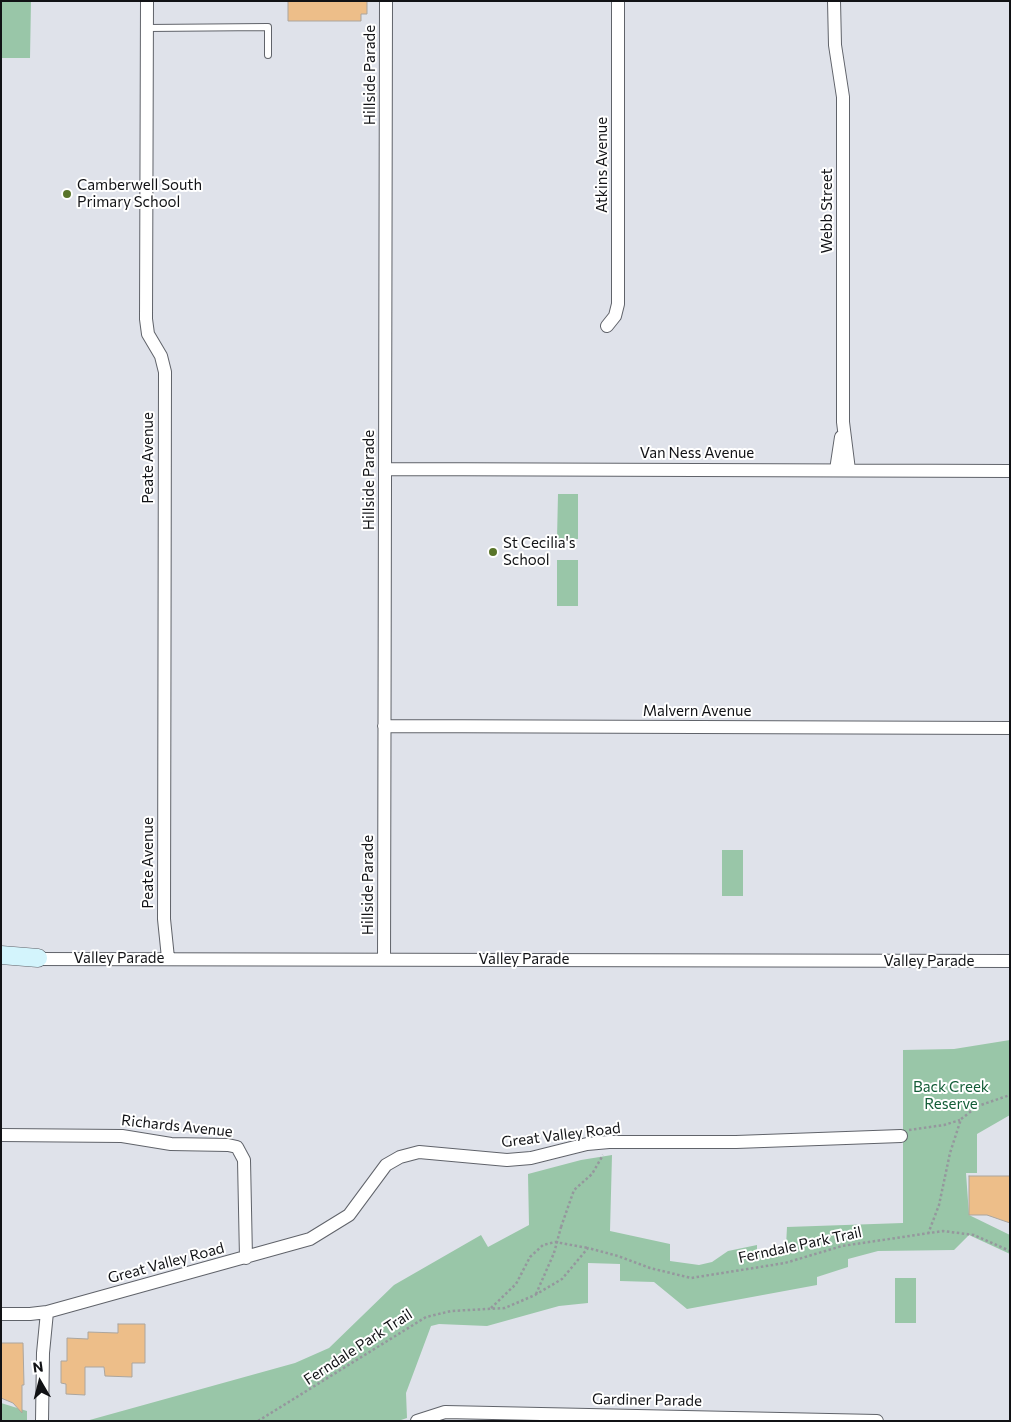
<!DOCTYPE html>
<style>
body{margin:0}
#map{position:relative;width:1011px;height:1422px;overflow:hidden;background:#dfe2ea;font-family:Commissioner,sans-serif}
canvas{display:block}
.frame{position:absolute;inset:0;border:2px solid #111215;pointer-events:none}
.north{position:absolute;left:15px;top:1357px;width:50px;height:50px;-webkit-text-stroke:4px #fff;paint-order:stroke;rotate:352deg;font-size:14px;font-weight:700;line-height:20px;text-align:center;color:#111215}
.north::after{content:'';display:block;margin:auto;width:18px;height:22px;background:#111215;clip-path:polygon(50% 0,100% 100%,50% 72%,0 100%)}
</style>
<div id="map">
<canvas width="1011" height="1422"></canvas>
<div class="frame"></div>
<div class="north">N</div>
</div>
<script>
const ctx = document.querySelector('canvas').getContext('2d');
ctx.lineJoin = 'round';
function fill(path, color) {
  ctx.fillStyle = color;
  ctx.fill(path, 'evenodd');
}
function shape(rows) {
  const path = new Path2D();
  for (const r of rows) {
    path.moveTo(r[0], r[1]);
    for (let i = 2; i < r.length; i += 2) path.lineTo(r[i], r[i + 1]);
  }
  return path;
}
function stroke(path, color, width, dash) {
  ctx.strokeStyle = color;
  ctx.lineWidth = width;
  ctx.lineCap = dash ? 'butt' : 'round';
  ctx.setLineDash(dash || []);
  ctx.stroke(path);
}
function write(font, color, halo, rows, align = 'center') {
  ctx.font = font + ' Commissioner,sans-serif';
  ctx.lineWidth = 4;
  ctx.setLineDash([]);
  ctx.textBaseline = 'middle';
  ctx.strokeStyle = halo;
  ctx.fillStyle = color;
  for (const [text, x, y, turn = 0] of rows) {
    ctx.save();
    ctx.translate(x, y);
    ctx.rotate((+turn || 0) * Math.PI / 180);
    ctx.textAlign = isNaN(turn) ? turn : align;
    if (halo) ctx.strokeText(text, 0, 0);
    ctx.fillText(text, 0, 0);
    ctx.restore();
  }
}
fill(shape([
 [1,1,31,1,30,58,1,58],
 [558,494,578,494,578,539,557,539],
 [557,560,578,560,578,606,557,606],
 [722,850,743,850,743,896,722,896],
 [1010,1040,1010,1115,977,1134,977,1173,966,1173,969,1215,1010,1235,1010,1254,969,1235,954,1250,878,1251,848,1259,848,1267,817,1277,817,1285,687,1309,654,1282,620,1281,620,1264,588,1263,588,1303,559,1306,487,1326,439,1324,431,1326,406,1393,407,1418,398,1421,86,1421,295,1363,329,1348,394,1285,481,1235,488,1247,529,1225,528,1174,581,1160,612,1155,610,1231,670,1244,670,1261,699,1265,712,1262,728,1251,757,1245,757,1252,786,1246,787,1227,903,1223,903,1050,954,1049],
 [895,1278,916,1278,916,1323,895,1323],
 [1,1403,27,1411,27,1421,1,1421]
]), '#99c6a8');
const building = shape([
 [288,1,367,1,367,14,361,14,361,21,288,21,288,1],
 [969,1176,1010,1176,1010,1223,987,1215,969,1215,969,1176],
 [118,1324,145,1324,145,1363,132,1363,132,1377,105,1376,104,1367,85,1367,85,1395,66,1394,66,1384,61,1383,61,1361,67,1361,67,1338,88,1339,88,1332,118,1333,118,1324],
 [1,1343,23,1343,24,1385,22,1385,22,1413,13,1403,1,1398,1,1343]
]);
fill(building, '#edbe89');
stroke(building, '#aba59e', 1);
const lane = shape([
 [147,28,268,27,268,55]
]);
const street = shape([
 [147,1,146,319,148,334,161,356,165,372,164,919,168,958],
 [834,1,835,45,843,97,843,422,849,470],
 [607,326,615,316,618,304,618,1],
 [385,469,1010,471],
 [836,470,841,437],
 [384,726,1010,728],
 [31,959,1010,961],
 [384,959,386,1],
 [1,1135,122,1136,171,1144,228,1145,237,1147,244,1160,246,1258],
 [1,1314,30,1314,47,1312,310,1239,349,1215,386,1165,400,1157,419,1152,507,1160,531,1158,587,1144,609,1142,736,1142,901,1136],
 [42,1421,43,1353,47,1312],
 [417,1421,445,1412,877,1421]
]);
const secondary = shape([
 [1,955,38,958]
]);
stroke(lane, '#60636a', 8);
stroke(street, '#60636a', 14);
stroke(secondary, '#60636a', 19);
stroke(shape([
 [909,1130,944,1125,960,1120],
 [561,1227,574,1190,592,1174,603,1155],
 [928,1234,939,1205,950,1153,961,1119,978,1106,1010,1095],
 [536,1294,554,1253],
 [491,1308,516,1284,530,1257,543,1245,555,1242,588,1248],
 [258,1421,426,1317,451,1311,505,1308,535,1295,562,1279,588,1248,618,1256,650,1268,691,1278,785,1263,842,1246,943,1231,974,1235,1010,1251]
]), '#95979d', 2.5, [2.5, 2.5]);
stroke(lane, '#fff', 6);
stroke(street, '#fff', 12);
stroke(secondary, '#d3f4fc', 18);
stroke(shape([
 [554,1253,561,1227]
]), '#95979d', 2.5, [2.5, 2.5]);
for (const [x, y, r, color] of [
 [67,194,5,"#587429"],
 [493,552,5,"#587429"]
]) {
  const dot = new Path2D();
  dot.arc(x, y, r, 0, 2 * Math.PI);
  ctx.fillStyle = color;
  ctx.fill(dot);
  stroke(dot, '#fff', 2);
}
write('15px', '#111215', '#fff', [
 ["Hillside Parade",370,75,-90],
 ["Atkins Avenue",602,165,-90],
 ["Webb Street",827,211,-90],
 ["Van Ness Avenue",697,453],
 ["Peate Avenue",148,458,-90],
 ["Hillside Parade",369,480,-90],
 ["Malvern Avenue",697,711],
 ["Peate Avenue",148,863,-90],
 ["Hillside Parade",368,885,-90],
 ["Valley Parade",119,958],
 ["Valley Parade",524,959],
 ["Valley Parade",929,961],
 ["Richards Avenue",177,1126,6],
 ["Great Valley Road",561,1135,-7],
 ["Ferndale Park Trail",800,1245,-12],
 ["Great Valley Road",166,1263,-15],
 ["Ferndale Park Trail",358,1347,-33],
 ["Gardiner Parade",647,1400,1]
]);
write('15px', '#111215', '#fff', [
 ["Camberwell South",77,185],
 ["Primary School",77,202],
 ["St Cecilia's",503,543],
 ["School",503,560]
], 'left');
write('15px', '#145d38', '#fff', [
 ["Back Creek",951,1087],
 ["Reserve",951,1104]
]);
</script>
